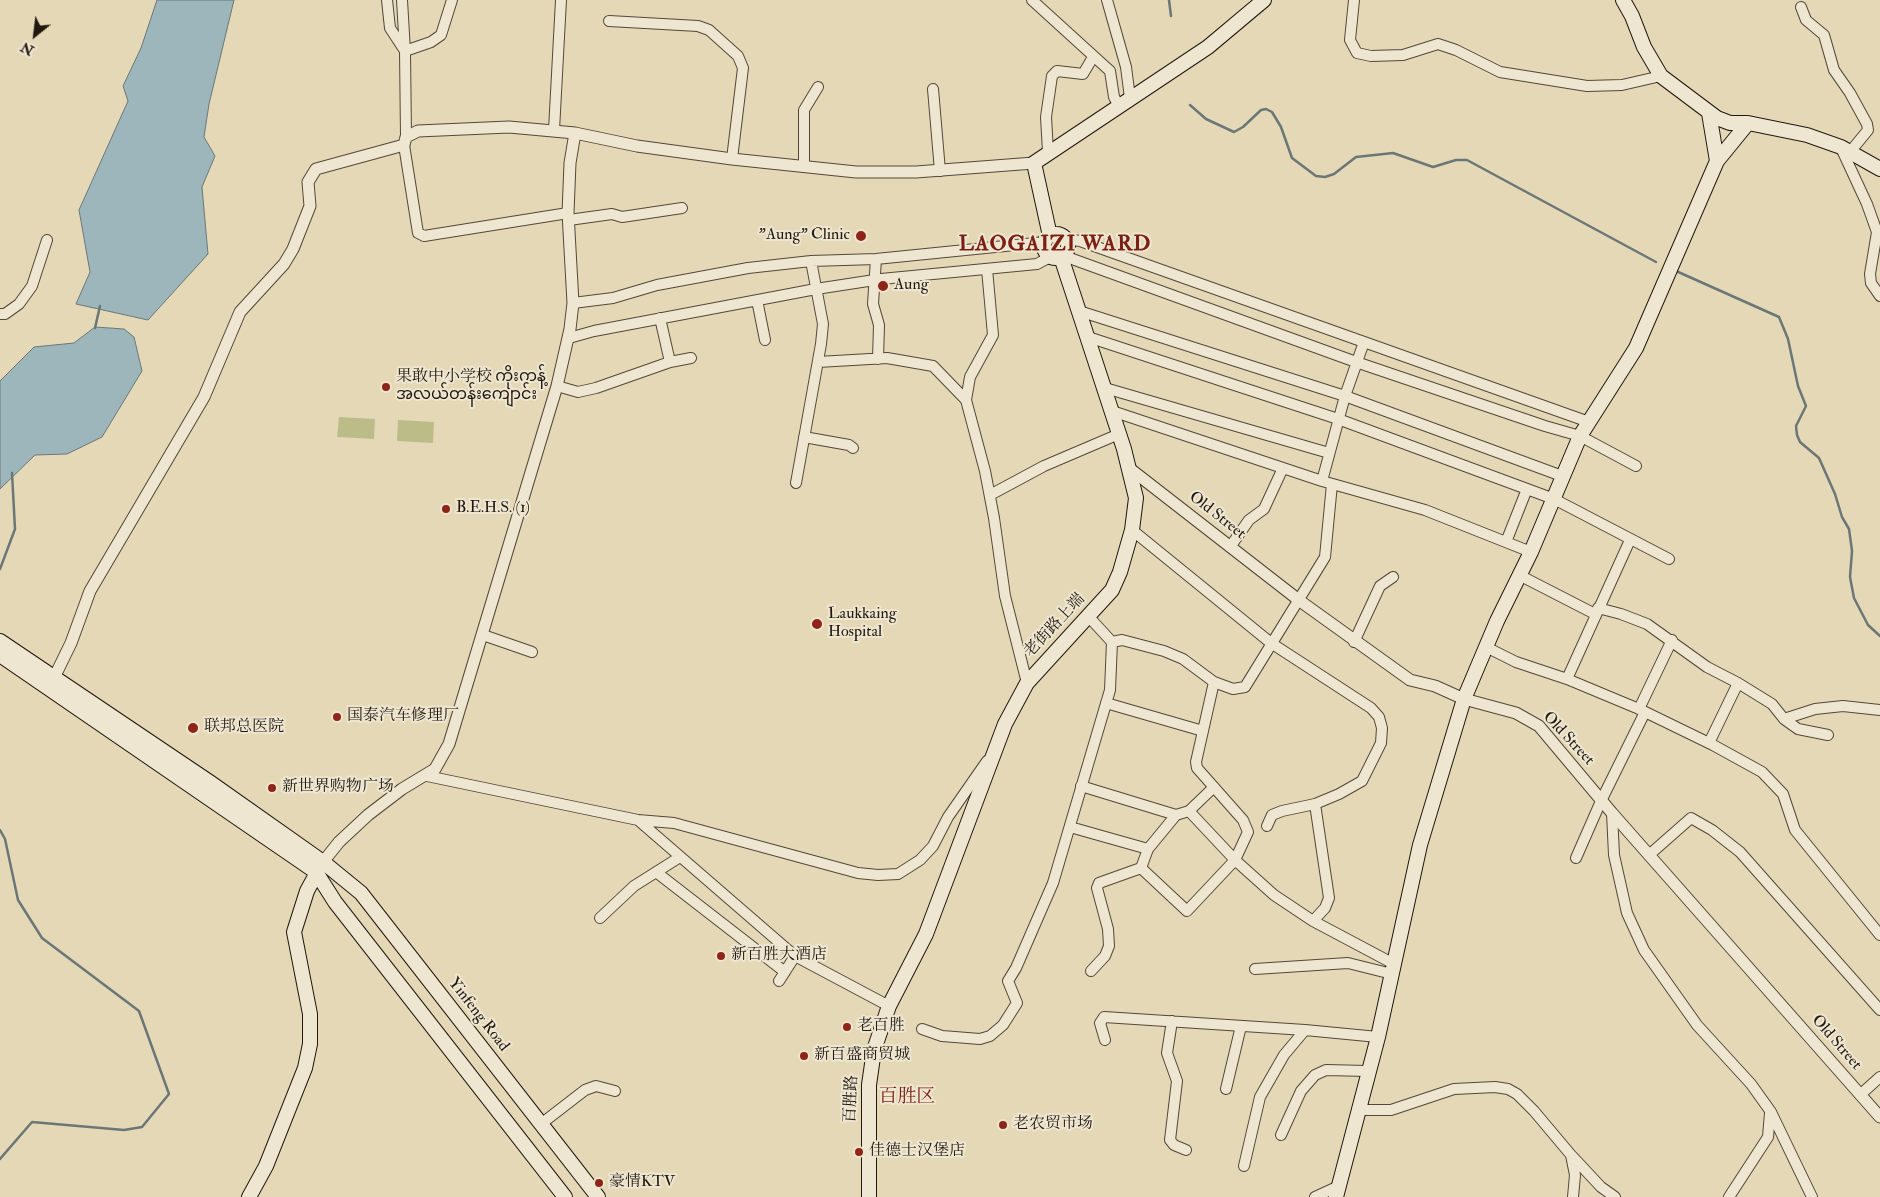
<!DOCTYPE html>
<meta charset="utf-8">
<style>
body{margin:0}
#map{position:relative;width:1880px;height:1197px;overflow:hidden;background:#e5d8b7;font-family:"IM FELL Double Pica",serif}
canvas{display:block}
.north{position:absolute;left:10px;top:10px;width:50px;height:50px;-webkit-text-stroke:4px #eee6d0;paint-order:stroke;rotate:209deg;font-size:14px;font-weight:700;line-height:20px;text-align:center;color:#21180f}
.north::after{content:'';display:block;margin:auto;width:18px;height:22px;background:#21180f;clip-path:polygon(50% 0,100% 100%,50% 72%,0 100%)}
</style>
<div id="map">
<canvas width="1880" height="1197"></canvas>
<div class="north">N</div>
</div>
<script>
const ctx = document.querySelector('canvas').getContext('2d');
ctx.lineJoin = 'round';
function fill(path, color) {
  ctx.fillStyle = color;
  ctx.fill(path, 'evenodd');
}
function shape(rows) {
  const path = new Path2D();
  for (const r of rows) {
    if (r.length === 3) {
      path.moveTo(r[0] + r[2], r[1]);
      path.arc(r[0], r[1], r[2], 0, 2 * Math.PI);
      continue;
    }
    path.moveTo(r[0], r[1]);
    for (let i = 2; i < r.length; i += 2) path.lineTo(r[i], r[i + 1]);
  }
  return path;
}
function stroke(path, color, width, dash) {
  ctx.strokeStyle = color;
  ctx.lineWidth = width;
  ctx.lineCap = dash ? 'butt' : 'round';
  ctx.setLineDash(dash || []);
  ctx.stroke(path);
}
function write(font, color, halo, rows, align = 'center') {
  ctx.font = font + ' "IM FELL Double Pica","Noto Serif SC","Noto Sans Myanmar",serif';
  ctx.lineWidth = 4;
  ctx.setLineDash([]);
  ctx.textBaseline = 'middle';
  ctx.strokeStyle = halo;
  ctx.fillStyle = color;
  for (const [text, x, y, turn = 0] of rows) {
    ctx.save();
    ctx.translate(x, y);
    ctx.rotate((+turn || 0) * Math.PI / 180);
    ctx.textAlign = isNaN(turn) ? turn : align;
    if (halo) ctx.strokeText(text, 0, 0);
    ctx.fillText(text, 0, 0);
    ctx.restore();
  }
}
fill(shape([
 [339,417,375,419,374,439,337,437],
 [398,420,434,422,433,443,397,441]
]), '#bcbc89');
const water = shape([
 [157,0,234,0,209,104,204,137,215,156,202,187,208,254,148,320,76,304,90,272,79,210,128,101,123,86,141,48,157,0],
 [95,327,124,329,134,337,142,371,102,437,67,454,35,455,0,489,0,381,34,347,74,343,95,327]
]);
fill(water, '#9cb6bb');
stroke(water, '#6b7776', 1);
stroke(shape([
 [1169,0,1171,16],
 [1190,105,1206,119,1234,132,1243,127,1261,110,1266,109,1272,112,1281,127,1292,158,1316,176,1325,177,1334,174,1356,157,1393,153,1433,167,1456,160,1467,160,1656,262],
 [1676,271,1779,317,1788,339,1798,386,1806,406,1796,426,1797,435,1800,442,1819,458,1835,494,1842,517,1849,529,1852,551,1850,577,1854,598,1868,625,1880,636],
 [95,328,100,306],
 [0,569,15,529,12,473],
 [0,830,5,839,18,900,42,938,139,1011,169,1094,142,1127,124,1130,32,1122,0,1159]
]), '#6b7776', 2.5);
const minor = shape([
 [387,0,390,28,405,51,402,0],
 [1032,0,1110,71,1114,97,1119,106],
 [1107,0,1126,67,1130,98],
 [1354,0,1350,40,1357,53,1371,56,1403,55,1438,44,1456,50,1500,72,1587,86,1622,85,1661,76],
 [1801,7,1806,20,1824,35,1834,70,1850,93,1867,124,1868,130,1850,152],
 [609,21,698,26,709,30,738,56,743,68,732,159],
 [933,89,940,171],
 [554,130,561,0],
 [406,137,405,51,431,42,441,35,452,0],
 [404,145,418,233,424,236,568,213],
 [1841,148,1867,204,1877,232,1870,274,1871,283,1880,296],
 [1048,152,1046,117,1052,76,1057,71,1083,74,1093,57],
 [804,167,804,110,818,87],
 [569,220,612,214,622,217,682,208],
 [1066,239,1080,241,1589,422],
 [1064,256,1356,362,1545,426,1580,436,1636,466],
 [876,259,873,304,879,325,878,359],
 [757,300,765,340],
 [573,303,613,298,657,285,748,268,811,261,876,259,1045,242],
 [1079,311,1345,396,1562,476],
 [0,314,5,314,19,304,32,286,47,240],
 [660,318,670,362],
 [1088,337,1338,419,1554,499,1669,559],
 [569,338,594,331,816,289,881,279,1037,264,1050,257],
 [818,362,887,358,933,366,966,400,985,471,994,518,1005,596,1027,683],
 [557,386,578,392,596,388,670,362,691,358],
 [1105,388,1329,453],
 [966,400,970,377,993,335,987,269],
 [1112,411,1322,481,1425,510,1531,552],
 [804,437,849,445,853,448],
 [1322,481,1345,396,1364,342],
 [796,483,821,344,823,324,811,261],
 [990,495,1044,466,1119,434],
 [1132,530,1271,643,1371,708,1379,717,1382,728,1381,743,1362,781,1339,794,1315,804,1282,811,1272,815,1267,826],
 [1506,542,1527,489],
 [1230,547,1249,520,1264,509,1283,468],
 [1519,575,1595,614],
 [1598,608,1621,614,1647,624,1707,667,1738,683,1772,704,1784,719,1798,729,1828,735],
 [1088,616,1112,642,1122,640,1164,651,1183,659,1214,682,1233,689,1245,687,1325,557,1332,484],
 [483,635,532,652],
 [1354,642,1380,586,1393,577],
 [1488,648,1516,662,1567,679,1639,709,1713,745,1762,772,1783,794,1795,830,1880,935],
 [1567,679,1630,540],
 [1106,703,1203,731],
 [1639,709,1672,640],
 [1784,719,1815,709,1843,706,1880,710],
 [1709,743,1738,683],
 [427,776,638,820,674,823,858,873,878,875,898,874,920,860,933,846,948,817,987,761],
 [1081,786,1176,815],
 [1189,811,1235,860,1274,895,1313,921,1394,964],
 [1612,813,1614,855,1627,913,1644,950,1697,1025,1751,1084,1771,1112,1812,1197],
 [638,820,795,956,889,1006],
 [1070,827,1148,849],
 [1649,855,1691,818,1712,830,1740,852,1880,1010],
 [1576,858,1601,801,1645,712],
 [1141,868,1187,911,1235,860,1248,832,1243,820,1197,768,1196,762,1214,682],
 [1141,868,1148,849,1176,815,1189,811,1214,787],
 [656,872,785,972],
 [600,918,634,886,680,857],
 [1313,921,1325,908,1329,898,1315,804],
 [1255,969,1348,963,1392,974],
 [1091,971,1105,956,1109,946,1108,929,1097,888,1099,883,1141,868],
 [779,981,795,956],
 [1172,1021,1167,1053,1177,1081,1170,1140,1174,1145,1186,1150],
 [922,1029,942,1036,980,1039,990,1036,1003,1025,1017,1003,1008,981,1016,968,1053,883,1110,690,1112,642],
 [1105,1040,1100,1023,1104,1017,1305,1030,1378,1037],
 [1226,1089,1241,1026],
 [1860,1095,1880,1077],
 [1357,1110,1391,1110,1454,1089,1495,1087,1508,1089,1517,1094,1534,1111,1571,1155,1575,1175,1573,1197],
 [541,1124,585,1090,596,1086,615,1091],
 [1281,1135,1301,1091,1315,1075,1326,1070,1367,1071],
 [1572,1156,1601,1187,1615,1197],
 [1244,1166,1260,1097,1284,1055,1305,1030],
 [1315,1197,1339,1186],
 [1729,1197,1768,1137,1770,1113]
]);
const tertiary = shape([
 [1129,468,1300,601,1410,680,1435,686,1464,699,1516,713,1539,726,1612,813,1880,1117],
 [51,684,71,643,90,591,204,397,240,312,284,264,293,249,310,206,308,182,316,169,404,145,406,137,418,131,509,127,575,133,637,146,732,159,856,172,916,172,1034,163],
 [323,862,339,842,368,815,402,789,435,769,449,744,557,386,570,329,573,303,568,213,570,163,575,133]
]);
const secondary = shape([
 [1623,0,1632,16,1644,47,1661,76,1717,118,1730,123,1748,123,1807,135,1841,147,1880,169],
 [1709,113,1717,161],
 [1056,246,12],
 [1050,236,1034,163,1208,47,1264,0],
 [0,641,211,783,323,862,361,893,598,1197],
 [0,655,316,872,335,902,565,1197],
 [249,1197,266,1166,305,1068,310,1044,310,1014,294,932,307,891,320,867],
 [869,1197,869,1085,874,1050,889,1006,926,934,1005,724,1027,683,1112,590,1120,572,1132,530,1136,498,1124,449,1061,257],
 [1336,1197,1378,1037,1420,845,1464,699,1497,621,1531,552,1580,436,1636,348,1717,161,1748,123]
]);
stroke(minor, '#524839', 12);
stroke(tertiary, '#524839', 13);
stroke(secondary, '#21180f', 16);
stroke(minor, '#eee6d0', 10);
stroke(tertiary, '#eee6d0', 11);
stroke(secondary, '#eee6d0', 14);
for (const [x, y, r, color] of [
 [861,236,6,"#8f2418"],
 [883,286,6,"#8f2418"],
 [386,387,5,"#8f2418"],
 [446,509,5,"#8f2418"],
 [817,624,6,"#8f2418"],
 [337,717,5,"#8f2418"],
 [193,728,6,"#8f2418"],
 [272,788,5,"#8f2418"],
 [721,956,5,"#8f2418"],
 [847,1027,5,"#8f2418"],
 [804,1056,5,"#8f2418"],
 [1003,1125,5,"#8f2418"],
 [859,1152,5,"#8f2418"],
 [599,1183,5,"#8f2418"]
]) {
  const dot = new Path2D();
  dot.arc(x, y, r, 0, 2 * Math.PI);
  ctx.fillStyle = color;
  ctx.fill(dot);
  stroke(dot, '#eee6d0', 2);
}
write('16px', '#21180f', '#eee6d0', [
 ["\"Aung\" Clinic",850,236,"right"],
 ["Aung",894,286],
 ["果敢中小学校 ကိုးကန့်",396,378],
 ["အလယ်တန်းကျောင်း",396,396],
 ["B.E.H.S. (1)",456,509],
 ["Laukkaing",828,615],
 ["Hospital",828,633],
 ["国泰汽车修理厂",347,717],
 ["联邦总医院",204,728],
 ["新世界购物广场",282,788],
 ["新百胜大酒店",731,956],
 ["老百胜",857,1027],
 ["新百盛商贸城",814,1056],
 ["老农贸市场",1013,1125],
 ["佳德士汉堡店",869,1152],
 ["豪情KTV",609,1183]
], 'left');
write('16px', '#21180f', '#eee6d0', [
 ["Old Street",1217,516,38],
 ["老街路上端",1055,626,-47],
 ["Old Street",1568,739,47],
 ["Yinfeng Road",478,1015,52],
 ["Old Street",1836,1043,49],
 ["百胜路",852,1099,-87]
]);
write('19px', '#7a1f14', '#eee6d0', [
 ["百胜区",907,1098]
]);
ctx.letterSpacing = '1px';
write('bold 21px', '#7a1f14', '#eee6d0', [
 ["LAOGAIZI WARD",1055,245]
]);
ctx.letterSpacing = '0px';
</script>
